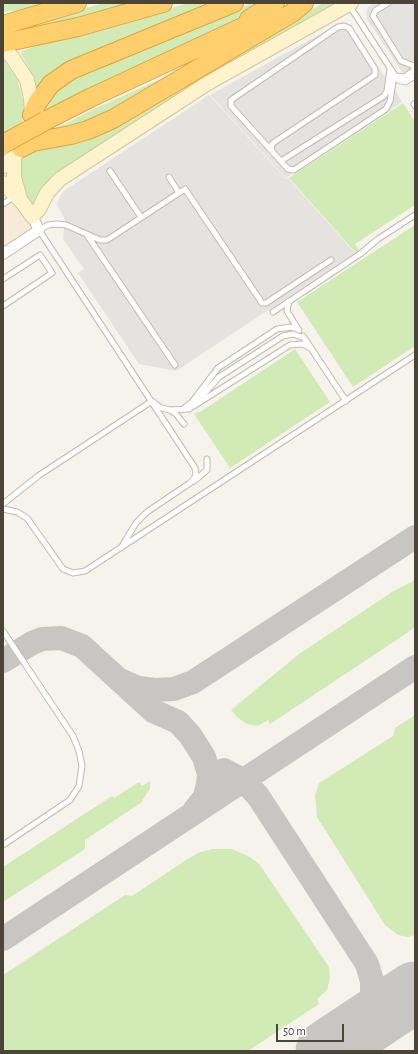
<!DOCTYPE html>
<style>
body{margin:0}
#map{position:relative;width:418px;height:1054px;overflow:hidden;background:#f6f3ec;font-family:"Alegreya Sans",sans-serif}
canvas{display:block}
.frame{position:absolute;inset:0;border:4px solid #4b4439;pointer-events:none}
.scale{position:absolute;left:276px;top:1024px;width:68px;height:18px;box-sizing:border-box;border:2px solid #4b4439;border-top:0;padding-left:5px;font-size:12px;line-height:14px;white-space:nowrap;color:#4b4439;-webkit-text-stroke:3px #fff;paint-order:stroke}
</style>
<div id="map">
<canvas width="418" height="1054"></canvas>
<div class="frame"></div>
<div class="scale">50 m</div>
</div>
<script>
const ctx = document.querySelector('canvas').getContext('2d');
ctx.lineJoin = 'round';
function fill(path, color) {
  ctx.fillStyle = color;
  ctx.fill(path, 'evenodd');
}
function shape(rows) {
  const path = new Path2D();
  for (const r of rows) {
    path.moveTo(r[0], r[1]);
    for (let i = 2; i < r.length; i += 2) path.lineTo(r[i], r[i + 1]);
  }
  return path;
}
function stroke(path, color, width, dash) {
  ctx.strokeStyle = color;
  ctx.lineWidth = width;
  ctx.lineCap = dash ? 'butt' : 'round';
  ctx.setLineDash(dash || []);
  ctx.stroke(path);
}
fill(shape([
 [12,197,33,228,3,248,3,203]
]), '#f7ead8');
fill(shape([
 [3,3,57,3,32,9,3,12],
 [103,3,137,3,104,12,16,30],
 [187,3,222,3,37,88,29,68,21,54,22,51,44,43,161,12],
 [251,3,266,3,240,19,43,112,44,104,66,79],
 [323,3,340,3,34,204,31,204,20,185,21,160,25,154,224,62],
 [3,59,17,79,25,106,21,130,9,152,3,158],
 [185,68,108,116,49,132,94,109],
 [403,103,415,122,415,205,355,244,359,250,356,253,289,178],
 [415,225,415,346,353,387,297,302],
 [295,349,330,402,230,468,194,414,198,411,200,412],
 [415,580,415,627,404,635,270,724,268,720,258,726,247,724,237,717,231,710,299,654,392,592],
 [415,715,415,935,408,937,398,935,385,925,317,817,315,796,319,783,393,736,395,728],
 [150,781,150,789,143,799,142,802,85,840,85,849,3,902,3,867,112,796,114,798,139,782,142,786],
 [213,849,232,849,250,857,260,865,329,967,330,978,327,990,317,999,319,1004,248,1051,3,1051,3,975,125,895,132,896,186,860,200,852]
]), '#d2eab5');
fill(shape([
 [374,3,415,3,415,73,411,76,408,72,404,75,367,19,366,14,367,8],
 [342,22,353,28,387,80,386,88,395,90,402,102,286,178,210,95],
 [209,95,286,179,288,178,355,253,176,371,139,364,78,273,84,269,63,239,65,220,57,204,59,198,65,190]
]), '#e5e3e0');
stroke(shape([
 [3,661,32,643,42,639,61,638,82,646,153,711,178,722,190,735,204,757,209,774,208,784,205,797,194,811],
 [120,680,138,688,155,690,174,689,193,682,415,537],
 [224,770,243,780,258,796,367,964,372,981,372,998,368,1009,356,1032],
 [3,939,415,667]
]), '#c8c6c3', 24);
stroke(shape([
 [326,1051,415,992]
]), '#c8c6c3', 61);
const lane = shape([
 [388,3,375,11,373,16,401,61,414,66,415,68],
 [349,5,398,80,405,82,415,76],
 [396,76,405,77,415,69],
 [414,104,415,106],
 [272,151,271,146,273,143,375,75,375,69,349,28,344,26,338,27,231,100,231,106,288,169,294,170,386,109,390,101,394,75],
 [281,161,384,96,387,91,390,69],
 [110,171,141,217],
 [169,177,179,193],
 [3,204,15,196],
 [87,235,175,365],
 [3,279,40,255,52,273,3,306],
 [289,301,287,311,298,329],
 [273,312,360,254,378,239,415,215],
 [303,336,346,401],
 [197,402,219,377,283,336,293,334,304,338],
 [183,409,192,402,218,368,277,329,291,327,299,330],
 [170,410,176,414,184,424],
 [194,481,207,470,207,459],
 [3,504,38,476,152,401,159,407,169,410,189,409,290,345,303,344,312,349],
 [3,509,17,512,27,518,63,569,73,573,85,571,415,355],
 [121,548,136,523,147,512,190,483,196,476,195,468,39,230,48,225,57,224,66,225,100,240,107,240,185,189,262,303,266,303,331,260],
 [3,631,73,736,79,751,82,766,79,786,70,800,3,845]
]);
const street = shape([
 [3,254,39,230,32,216]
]);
const secondary = shape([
 [3,48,12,57,27,80,31,98,32,115],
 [14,157,14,178,20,198],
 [3,166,14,157,25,139],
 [3,183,22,202,32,216,39,209,47,193,60,179,208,83,351,3]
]);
const highway = shape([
 [249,19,275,3],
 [3,25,77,3],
 [3,43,78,27,163,3],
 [32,115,37,103,51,84,71,70,234,3],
 [45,121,90,98,264,17],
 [21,148,33,142,71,135,88,130,113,119,292,13,304,3]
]);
stroke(lane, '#c2bbae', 7);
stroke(street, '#c2bbae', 12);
stroke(secondary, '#d6c79b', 16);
stroke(highway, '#e0a43c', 20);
stroke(lane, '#fff', 5);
stroke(street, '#fff', 10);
stroke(secondary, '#fff3cd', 14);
stroke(highway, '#ffcf6e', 18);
const highwayBridge = shape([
 [3,144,45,121]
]);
stroke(highwayBridge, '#e0a43c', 20, []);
stroke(highwayBridge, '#ffcf6e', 18);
</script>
